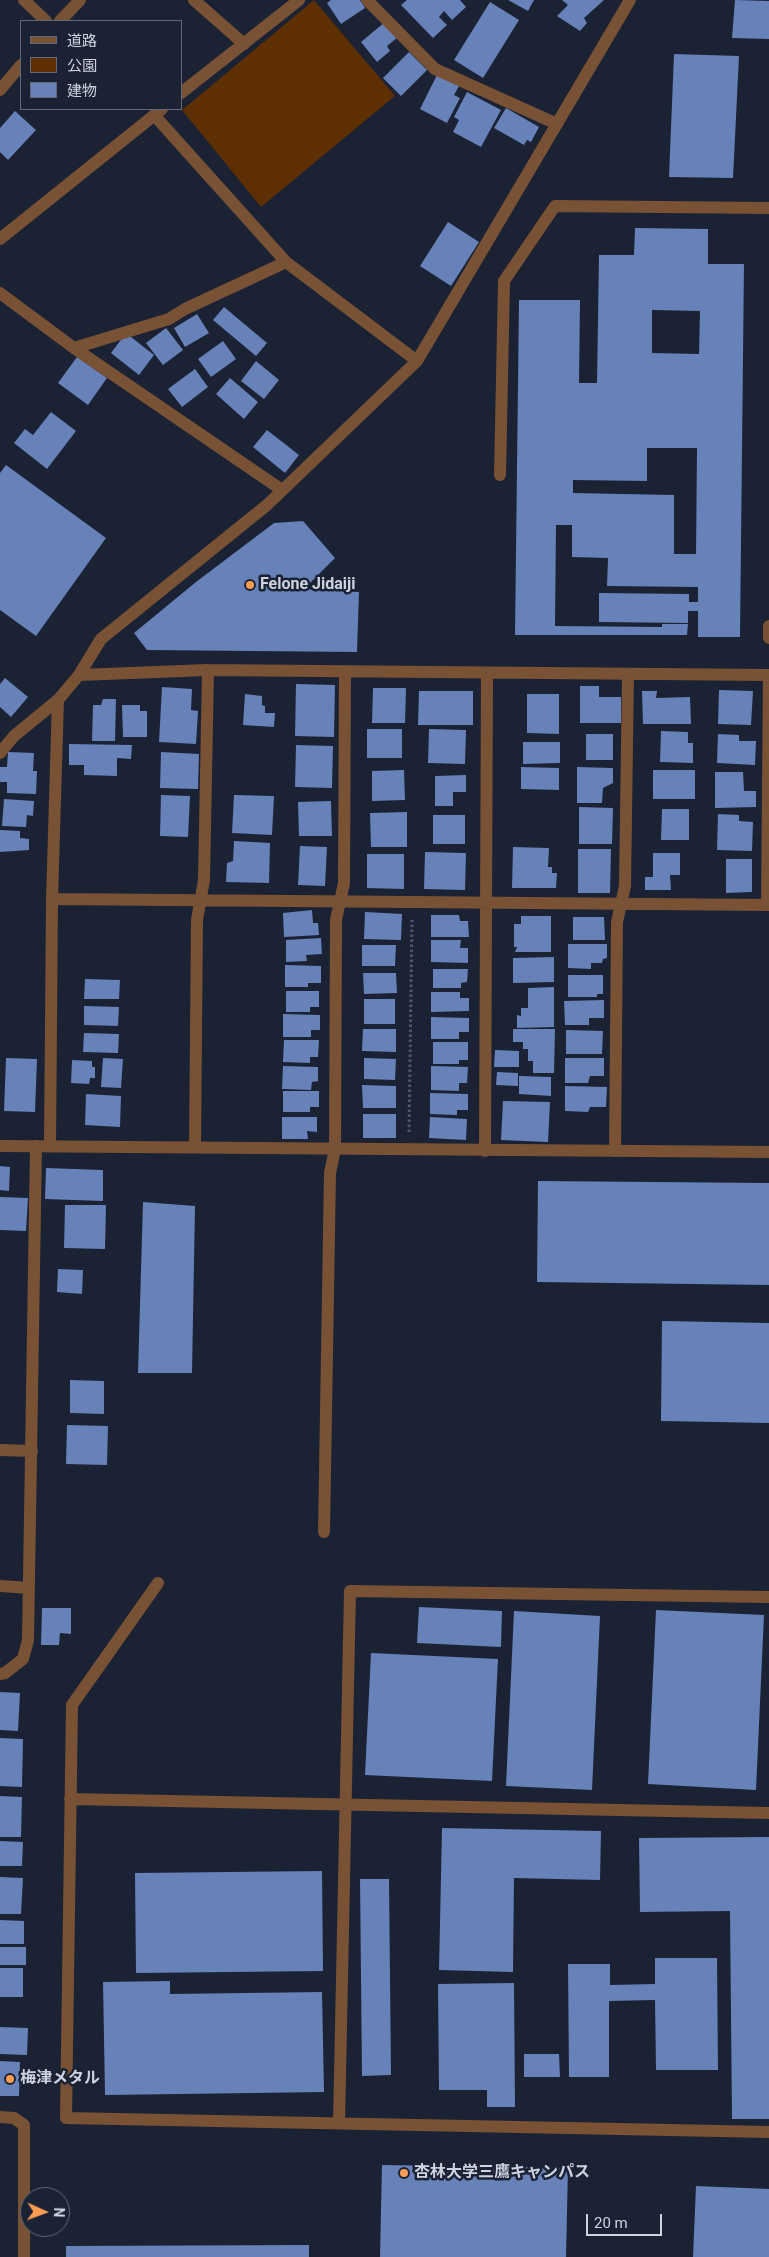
<!DOCTYPE html>
<meta charset="utf-8">
<style>
body{margin:0}
#map{position:relative;width:769px;height:2257px;overflow:hidden;background:#1a2234;font-family:Roboto,"Noto Sans JP",sans-serif}
canvas{display:block}
.legend{position:absolute;left:20px;top:20px;width:162px;height:90px;box-sizing:border-box;background:#1a2234;border:1px solid #626978;margin:0;padding:6px 9px;list-style:none;font-size:15px;color:#cdd3df}
.legend li{display:flex;align-items:center;gap:10px;height:25px}
.legend b{width:25px;border:1px solid #626978}
.north{position:absolute;left:20px;top:2187px;width:50px;height:50px;box-sizing:border-box;background:#1a2234;border:1px solid #626978;border-radius:50%;rotate:92deg;font-size:14px;font-weight:700;line-height:20px;text-align:center;color:#cdd3df}
.north::after{content:'';display:block;margin:auto;width:18px;height:22px;background:#fc9d53;clip-path:polygon(50% 0,100% 100%,50% 72%,0 100%)}
.scale{position:absolute;left:586px;top:2214px;width:76px;height:22px;box-sizing:border-box;border:2px solid #cdd3df;border-top:0;padding-left:6px;font-size:15px;line-height:18px;white-space:nowrap;color:#cdd3df;-webkit-text-stroke:4px #1a2234;paint-order:stroke}
</style>
<div id="map">
<canvas width="769" height="2257"></canvas>
<ul class="legend">
<li><b style="height:6px;background:#795235"></b>道路</li>
<li><b style="height:14px;background:#5e2f03"></b>公園</li>
<li><b style="height:14px;background:#6781b9"></b>建物</li>
</ul>
<div class="north">N</div>
<div class="scale">20 m</div>
</div>
<script>
const ctx = document.querySelector('canvas').getContext('2d');
ctx.lineJoin = 'round';
function fill(path, color) {
  ctx.fillStyle = color;
  ctx.fill(path, 'evenodd');
}
function shape(rows) {
  const path = new Path2D();
  for (const r of rows) {
    path.moveTo(r[0], r[1]);
    for (let i = 2; i < r.length; i += 2) path.lineTo(r[i], r[i + 1]);
  }
  return path;
}
function stroke(path, color, width, dash) {
  ctx.strokeStyle = color;
  ctx.lineWidth = width;
  ctx.lineCap = dash ? 'butt' : 'round';
  ctx.setLineDash(dash || []);
  ctx.stroke(path);
}
function write(font, color, halo, rows, align = 'center') {
  ctx.font = font + ' Roboto,"Noto Sans JP",sans-serif';
  ctx.lineWidth = 5;
  ctx.setLineDash([]);
  ctx.textBaseline = 'middle';
  ctx.strokeStyle = halo;
  ctx.fillStyle = color;
  for (const [text, x, y, turn = 0] of rows) {
    ctx.save();
    ctx.translate(x, y);
    ctx.rotate((+turn || 0) * Math.PI / 180);
    ctx.textAlign = isNaN(turn) ? turn : align;
    if (halo) ctx.strokeText(text, 0, 0);
    ctx.fillText(text, 0, 0);
    ctx.restore();
  }
}
fill(shape([
 [314,0,395,96,261,207,182,110]
]), '#5e2f03');
fill(shape([
 [331,0,360,0,365,8,341,24,327,3],
 [407,0,460,0,466,7,452,20,444,11,439,17,447,25,433,38,401,5],
 [508,0,534,0,528,11],
 [562,0,604,0,584,18,587,23,580,31,557,16,568,5],
 [735,0,769,1,769,39,732,38],
 [490,2,519,20,483,78,454,60],
 [385,22,398,37,387,46,390,51,377,62,361,42],
 [409,52,427,70,401,96,383,78],
 [674,54,739,56,733,178,669,177],
 [437,75,459,86,454,95,460,98,447,123,420,109],
 [467,92,501,110,481,147,453,132,459,120,454,117],
 [506,108,539,127,531,142,527,140,524,145,494,128],
 [15,111,36,130,8,160,0,152,0,128],
 [448,222,479,242,451,286,420,266],
 [635,228,708,229,708,264,744,264,740,637,698,637,698,587,607,586,608,558,572,557,572,525,556,525,555,626,662,627,662,624,688,624,687,635,515,635,519,300,580,300,579,383,597,383,599,255,634,255],
 [652,310,700,311,699,354,652,353],
 [647,448,697,448,696,554,674,554,674,495,573,493,573,480,647,481],
 [224,307,267,343,256,356,213,320],
 [197,314,209,333,185,347,174,328],
 [166,328,183,350,163,365,146,343],
 [126,333,154,355,139,375,111,353],
 [223,341,236,359,211,377,198,359],
 [77,357,107,378,88,405,58,383],
 [256,361,279,380,264,399,241,381],
 [195,369,208,387,182,407,168,389],
 [230,378,258,402,244,419,216,394],
 [51,412,76,431,47,469,14,443,25,429,33,435],
 [267,430,299,455,285,473,253,447],
 [6,465,106,538,36,636,0,610,0,473],
 [303,521,335,558,304,589,359,592,357,652,147,650,134,633,196,582,274,523],
 [599,593,689,594,689,602,698,602,698,611,688,611,688,623,599,622],
 [5,678,28,697,11,717,0,707,0,684],
 [296,684,335,685,334,737,295,736],
 [580,686,599,686,599,697,621,697,621,723,580,723],
 [162,687,192,689,191,710,198,711,196,744,159,742],
 [373,688,406,688,405,723,372,723],
 [719,690,753,691,751,725,718,724],
 [419,691,473,691,473,725,418,725],
 [642,691,657,691,656,698,690,697,691,724,643,724],
 [245,694,262,696,262,705,265,706,265,713,275,713,274,727,243,725],
 [527,694,559,694,559,734,527,733],
 [103,699,116,699,115,741,92,741,93,705,101,705],
 [122,705,140,705,140,711,147,711,147,737,123,737],
 [367,729,402,729,402,758,367,758],
 [429,729,466,730,465,764,428,763],
 [661,731,688,732,688,743,693,743,693,763,660,762],
 [586,734,613,734,613,760,586,760],
 [718,734,739,735,739,741,756,741,755,765,717,763],
 [523,742,560,742,560,763,523,764],
 [69,744,132,745,131,759,117,758,117,776,84,775,84,765,69,765],
 [296,745,333,746,332,788,295,787],
 [8,752,34,753,33,771,37,771,36,794,7,793,7,782,0,782,0,767,7,767],
 [161,752,199,754,198,789,160,788],
 [521,767,559,768,559,790,521,789],
 [577,767,613,768,613,783,603,788,602,803,577,803],
 [404,770,405,800,372,801,372,771],
 [653,770,695,770,695,799,653,799],
 [715,772,743,772,744,791,756,791,756,807,715,808],
 [466,775,466,792,453,792,453,806,435,806,435,776],
 [161,795,190,796,188,837,160,836],
 [234,795,274,796,272,835,232,833],
 [4,799,34,801,33,816,27,815,26,827,2,826],
 [331,801,332,836,299,836,298,802],
 [579,807,613,808,612,844,579,844],
 [662,809,689,809,689,840,661,840],
 [407,812,407,847,371,847,370,813],
 [718,814,739,815,739,821,753,822,752,851,717,850],
 [433,815,465,815,465,844,433,844],
 [0,830,20,831,20,838,29,839,29,850,0,852],
 [234,841,270,843,269,883,226,882,227,863,233,861],
 [300,846,327,847,325,886,298,885],
 [513,847,549,848,548,867,552,867,552,873,557,873,556,888,512,888],
 [578,849,611,849,610,893,578,893],
 [425,852,466,853,465,890,424,889],
 [653,853,680,853,680,875,670,875,671,890,645,890,645,877,653,877],
 [367,854,404,854,404,889,367,888],
 [726,859,752,859,752,892,726,893],
 [312,910,313,923,318,923,319,935,284,937,283,913],
 [365,912,402,914,401,940,364,939],
 [431,915,459,915,460,921,468,921,469,937,431,937],
 [521,916,551,916,551,952,515,952,517,947,514,947,514,924,521,924],
 [573,917,604,917,605,940,573,940],
 [321,938,322,954,306,955,307,961,286,962,286,940],
 [431,940,461,940,460,948,468,948,468,963,431,962],
 [568,944,607,944,607,958,603,959,602,963,591,963,591,969,568,968],
 [362,945,396,945,395,966,362,966],
 [554,957,554,982,513,983,513,958],
 [285,965,321,966,321,983,308,983,308,987,285,987],
 [433,969,468,969,467,982,461,983,461,988,433,988],
 [363,973,396,973,397,993,364,994],
 [568,975,603,975,603,994,597,994,597,997,568,997],
 [85,979,120,980,119,999,84,999],
 [554,987,554,1027,517,1028,517,1015,521,1016,521,1008,528,1008,528,988],
 [286,991,319,991,319,1007,310,1007,310,1012,286,1012],
 [431,992,460,992,460,998,469,998,469,1011,431,1012],
 [364,999,395,999,395,1024,364,1024],
 [604,1000,604,1018,589,1018,589,1025,565,1025,564,1001],
 [84,1006,119,1007,118,1026,84,1025],
 [283,1014,320,1015,320,1030,311,1030,311,1037,283,1037],
 [431,1017,469,1018,469,1032,459,1032,459,1039,431,1039],
 [363,1029,396,1029,396,1052,362,1051],
 [513,1029,555,1029,554,1073,533,1073,533,1061,528,1061,528,1049,523,1049,523,1042,513,1042],
 [566,1030,603,1031,602,1054,566,1054],
 [84,1033,119,1034,118,1053,83,1052],
 [284,1040,319,1040,318,1057,310,1057,310,1063,283,1062],
 [433,1042,468,1042,468,1060,459,1060,459,1064,433,1064],
 [495,1050,519,1051,519,1067,494,1067],
 [6,1058,37,1059,35,1112,4,1111],
 [103,1058,123,1059,121,1088,101,1087],
 [364,1058,396,1059,395,1080,364,1079],
 [565,1058,604,1058,604,1076,590,1076,588,1083,565,1083],
 [72,1060,92,1061,92,1067,95,1067,95,1078,90,1078,89,1084,71,1083],
 [283,1066,318,1067,318,1081,312,1082,311,1090,282,1089],
 [431,1066,468,1067,467,1083,459,1083,459,1091,431,1090],
 [497,1072,518,1073,518,1086,496,1085],
 [519,1076,551,1077,551,1096,519,1094],
 [362,1085,396,1086,396,1108,363,1108],
 [565,1086,607,1087,606,1107,590,1107,588,1112,565,1111],
 [283,1091,319,1091,319,1107,310,1107,310,1112,283,1112],
 [430,1093,468,1094,468,1110,457,1110,457,1115,430,1114],
 [86,1094,121,1096,120,1127,85,1125],
 [503,1101,550,1102,548,1142,501,1140],
 [363,1114,396,1114,396,1138,363,1138],
 [282,1117,317,1117,317,1132,307,1131,308,1139,282,1139],
 [430,1117,467,1119,466,1140,429,1138],
 [0,1166,10,1167,9,1191,0,1190],
 [46,1168,103,1170,103,1201,45,1199],
 [538,1181,769,1183,769,1285,537,1282],
 [0,1197,28,1198,26,1231,0,1230],
 [143,1202,195,1206,192,1373,138,1373],
 [65,1205,106,1205,105,1249,64,1248],
 [58,1269,83,1270,82,1294,57,1292],
 [662,1321,769,1323,769,1423,661,1421],
 [70,1380,104,1381,104,1414,70,1413],
 [67,1425,108,1426,107,1465,66,1464],
 [419,1607,502,1611,501,1647,417,1643],
 [42,1608,71,1608,71,1634,60,1633,59,1645,41,1645],
 [656,1610,764,1615,756,1790,648,1784],
 [514,1611,600,1616,592,1790,506,1786],
 [371,1653,498,1659,492,1781,365,1775],
 [0,1692,20,1693,18,1731,0,1730],
 [0,1738,23,1739,22,1787,0,1786],
 [0,1796,22,1797,21,1837,0,1837],
 [442,1828,601,1831,600,1880,514,1878,513,1972,439,1970],
 [769,1837,769,2119,732,2119,730,1911,640,1912,639,1838],
 [0,1841,23,1842,22,1866,0,1866],
 [322,1871,323,1971,136,1973,135,1873],
 [0,1877,23,1878,21,1914,0,1914],
 [360,1879,389,1879,391,2075,362,2076],
 [0,1920,24,1921,24,1944,0,1944],
 [0,1947,26,1947,26,1965,0,1965],
 [655,1958,717,1958,718,2070,656,2070,655,2000,609,2001,609,2077,569,2077,568,1964,610,1964,610,1985,655,1984],
 [0,1968,23,1968,23,1997,0,1997],
 [170,1981,170,1994,322,1992,324,2092,105,2095,103,1982],
 [514,1983,515,2107,487,2107,487,2090,439,2090,438,1984],
 [0,2027,28,2028,27,2055,0,2054],
 [524,2054,559,2054,560,2077,524,2077],
 [0,2061,20,2062,19,2096,0,2096],
 [382,2165,568,2168,566,2257,380,2257],
 [696,2186,769,2189,769,2257,693,2257],
 [309,2245,309,2257,66,2257,66,2246]
]), '#6781b9');
stroke(shape([
 [409,1132,412,920]
]), '#505767', 3, [2.5, 2.5]);
stroke(shape([
 [194,0,244,44],
 [367,0,435,69,557,124],
 [500,475,504,281,555,206,769,208],
 [769,638,769,626],
 [158,1583,72,1705,66,2118,769,2132],
 [70,1799,769,1813],
 [339,2123,350,1591,769,1597]
]), '#795235', 12);
stroke(shape([
 [24,0,46,21],
 [60,21,80,0],
 [0,90,21,65],
 [181,93,299,0],
 [154,115,286,262,417,361],
 [0,239,162,109],
 [0,293,74,348,282,490],
 [74,348,169,319,185,309,286,262],
 [79,675,208,670,769,675],
 [0,753,14,736,58,700,79,675,101,639,267,505,417,361,630,0],
 [52,899,769,905],
 [767,905,769,675],
 [50,1146,52,899,58,700],
 [195,1147,197,920,204,880,208,670],
 [485,1151,487,673],
 [615,1151,617,922,625,886,628,674],
 [0,1450,32,1451],
 [324,1532,330,1173,335,1149,336,920,344,883,345,672],
 [0,1586,29,1588],
 [0,1674,5,1673,23,1659,28,1640,36,1146],
 [0,2117,14,2118,24,2125,24,2257]
]), '#795235', 12);
stroke(shape([
 [0,1146,769,1152]
]), '#795235', 12);
for (const [x, y, r, color] of [
 [250,585,5,"#fc9d53"],
 [10,2079,5,"#fc9d53"],
 [404,2173,5,"#fc9d53"]
]) {
  const dot = new Path2D();
  dot.arc(x, y, r, 0, 2 * Math.PI);
  ctx.fillStyle = color;
  ctx.fill(dot);
  stroke(dot, '#1a2234', 2);
}
write('bold 16px', '#cdd3df', '#1a2234', [
 ["Felone Jidaiji",260,585],
 ["梅津メタル",20,2079],
 ["杏林大学三鷹キャンパス",414,2173]
], 'left');
</script>
